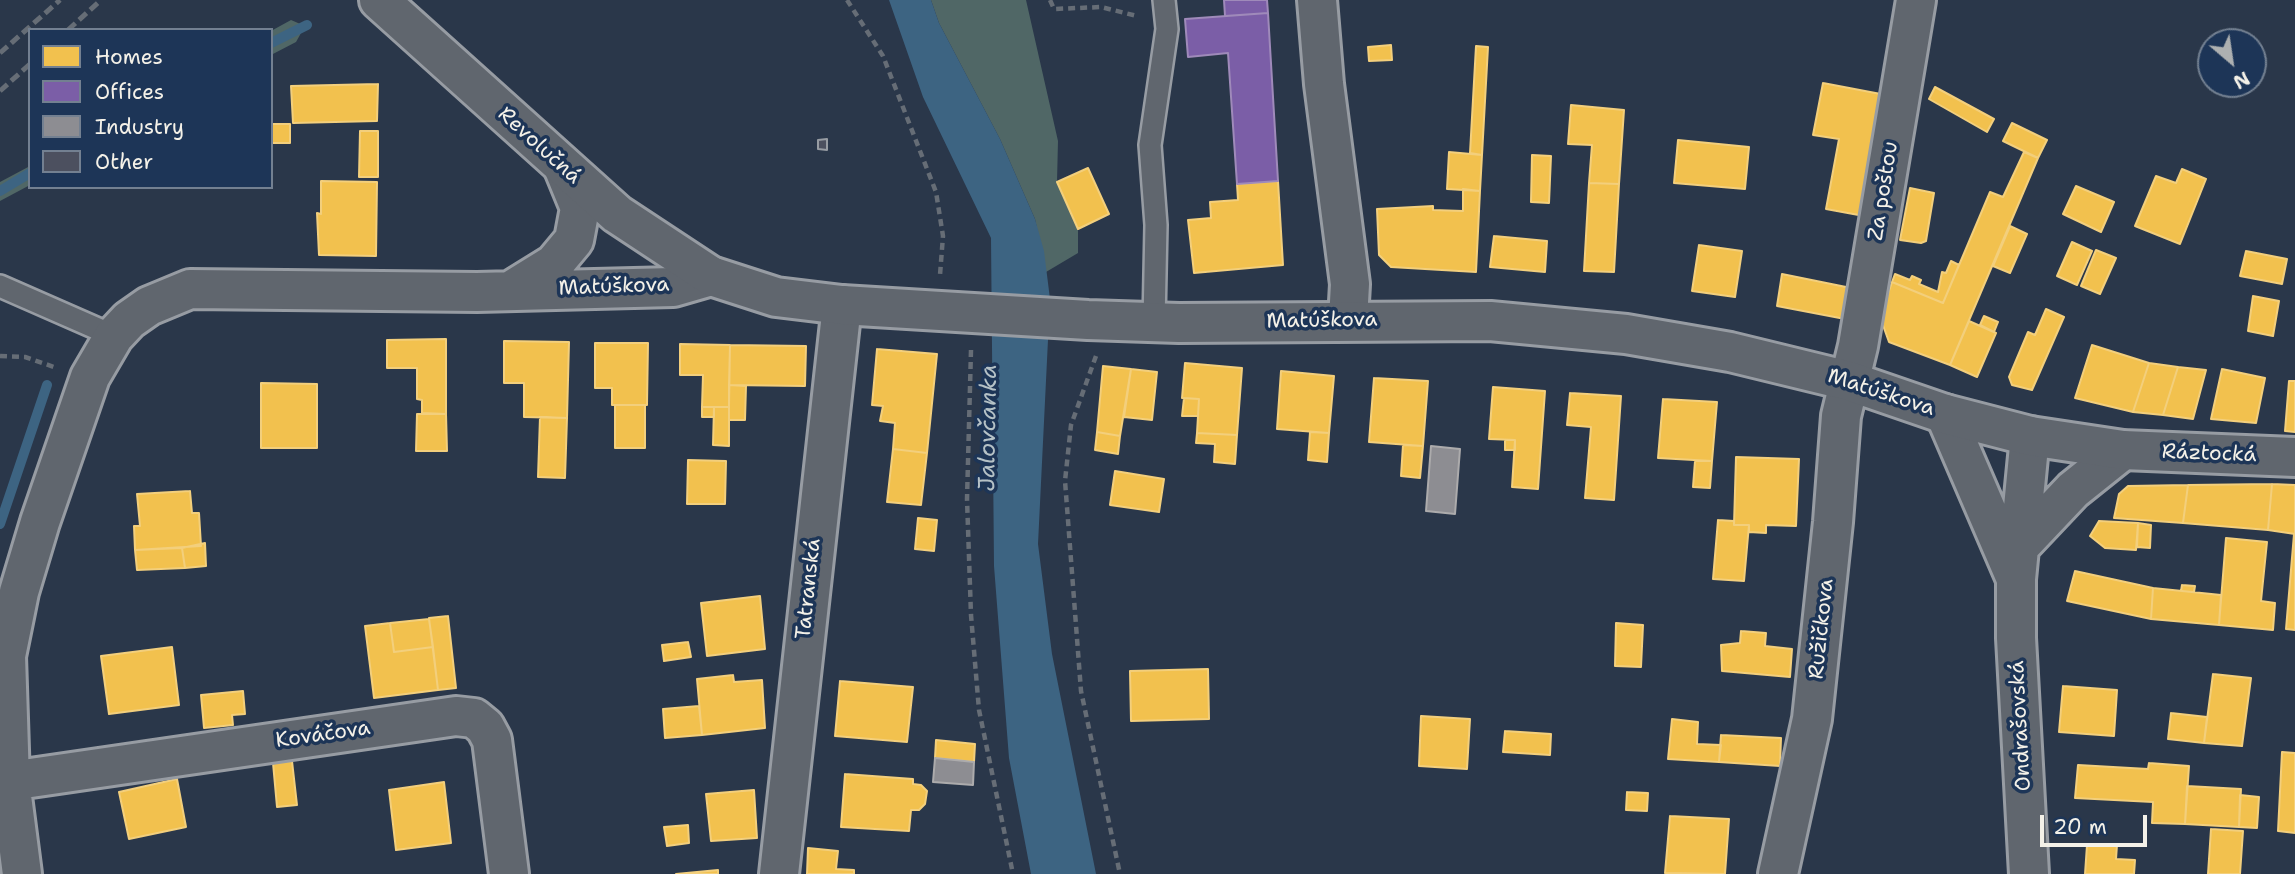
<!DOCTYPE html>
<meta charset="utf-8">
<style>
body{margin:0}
#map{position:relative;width:2295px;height:874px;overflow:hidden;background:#2a374a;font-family:"Shantell Sans",sans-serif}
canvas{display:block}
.legend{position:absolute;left:28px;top:28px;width:245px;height:161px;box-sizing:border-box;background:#1d3557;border:2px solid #738091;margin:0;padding:9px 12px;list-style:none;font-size:21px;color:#f4f1e8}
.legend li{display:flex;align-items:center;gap:14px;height:35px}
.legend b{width:35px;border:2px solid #738091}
.north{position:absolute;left:2197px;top:28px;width:70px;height:70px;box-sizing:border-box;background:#1d3557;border:2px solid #738091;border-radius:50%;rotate:151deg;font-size:19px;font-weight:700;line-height:28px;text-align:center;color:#f4f1e8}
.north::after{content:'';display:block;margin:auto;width:24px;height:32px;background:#adb0b1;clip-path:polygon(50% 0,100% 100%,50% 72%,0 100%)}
.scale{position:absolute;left:2040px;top:815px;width:107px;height:32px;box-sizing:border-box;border:4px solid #f4f1e8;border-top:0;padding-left:9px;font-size:21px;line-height:24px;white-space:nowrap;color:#f4f1e8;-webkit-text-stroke:5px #1d3557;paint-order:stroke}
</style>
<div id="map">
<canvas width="2295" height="874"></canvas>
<ul class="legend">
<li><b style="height:19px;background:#f2c14e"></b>Homes</li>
<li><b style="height:19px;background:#7b5ea7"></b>Offices</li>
<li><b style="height:19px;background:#8d8d92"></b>Industry</li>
<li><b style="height:19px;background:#4c505f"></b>Other</li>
</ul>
<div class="north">N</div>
<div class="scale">20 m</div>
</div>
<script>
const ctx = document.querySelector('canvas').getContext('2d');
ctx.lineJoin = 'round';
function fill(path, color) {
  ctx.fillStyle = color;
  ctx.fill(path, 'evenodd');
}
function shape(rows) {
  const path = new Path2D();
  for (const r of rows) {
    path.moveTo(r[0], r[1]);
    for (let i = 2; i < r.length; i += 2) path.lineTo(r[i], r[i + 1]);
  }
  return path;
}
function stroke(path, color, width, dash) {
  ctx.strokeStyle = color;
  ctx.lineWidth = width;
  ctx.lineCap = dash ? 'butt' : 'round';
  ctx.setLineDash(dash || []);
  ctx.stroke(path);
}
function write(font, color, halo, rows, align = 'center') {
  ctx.font = font + ' "Shantell Sans",sans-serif';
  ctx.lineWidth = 7;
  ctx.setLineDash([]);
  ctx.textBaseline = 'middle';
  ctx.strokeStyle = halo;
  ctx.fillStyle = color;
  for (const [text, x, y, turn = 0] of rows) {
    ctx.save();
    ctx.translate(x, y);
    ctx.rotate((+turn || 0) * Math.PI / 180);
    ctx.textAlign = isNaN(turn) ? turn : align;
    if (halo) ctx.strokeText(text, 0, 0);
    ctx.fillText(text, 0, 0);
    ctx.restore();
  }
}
fill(shape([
 [931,0,1026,0,1058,141,1057,182,1078,229,1078,253,1046,272,1035,219,1000,139,939,23],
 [291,20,305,26,296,42,271,55,271,31],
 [30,166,30,185,0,201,0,182]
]), '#506766');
fill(shape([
 [889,0,931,0,939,23,1000,139,1035,219,1044,251,1050,299,1038,544,1052,654,1096,874,1031,874,1009,758,994,566,991,238,923,97]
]), '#3d6482');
const homes = shape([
 [1391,45,1392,60,1369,61,1368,47,1391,45],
 [1476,46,1488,47,1482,155,1470,153,1476,46],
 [1823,83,1886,95,1864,216,1826,209,1839,139,1813,135,1823,83],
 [378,84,377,121,293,123,291,86,378,84],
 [1935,87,1994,119,1987,132,1929,99,1935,87],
 [1571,105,1624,110,1619,184,1589,183,1592,145,1568,144,1571,105],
 [2012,123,2047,140,2038,158,2003,141,2012,123],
 [271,124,290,124,290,143,271,143,271,124],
 [360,131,378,131,378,177,359,177,360,131],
 [1678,140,1749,147,1745,189,1674,183,1678,140],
 [1449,152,1482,155,1480,191,1447,189,1449,152],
 [2024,152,2038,158,1950,365,1889,342,1880,317,1892,282,1943,303,1990,192,2003,197,2024,152],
 [1532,155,1551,156,1549,203,1531,202,1532,155],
 [1088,168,1109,214,1078,229,1057,182,1088,168],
 [2182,169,2206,179,2180,244,2135,226,2156,176,2176,183,2182,169],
 [321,181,377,182,376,256,319,255,317,213,321,214,321,181],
 [1278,181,1283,265,1194,273,1188,220,1211,218,1210,202,1238,200,1237,184,1278,181],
 [1589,183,1619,184,1614,272,1584,271,1589,183],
 [2076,186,2114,202,2101,232,2063,214,2076,186],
 [1910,188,1934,193,1926,241,1921,243,1900,240,1910,188],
 [1463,189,1480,191,1476,272,1391,267,1379,255,1377,209,1433,206,1433,210,1463,211,1463,189],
 [2010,226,2027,234,2010,273,1993,266,2010,226],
 [1494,236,1547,241,1545,272,1490,267,1494,236],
 [2072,242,2092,251,2077,285,2057,276,2072,242],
 [1699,245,1742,251,1735,297,1692,291,1699,245],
 [2096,250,2116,258,2100,294,2081,286,2096,250],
 [2246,251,2287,259,2282,284,2240,276,2246,251],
 [1951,261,1959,265,1943,303,1892,282,1895,274,1910,280,1912,276,1921,280,1919,284,1938,292,1942,272,1946,273,1951,261],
 [1782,274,1851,288,1845,319,1777,306,1782,274],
 [2253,296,2279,301,2273,336,2248,331,2253,296],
 [2046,309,2064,317,2032,390,2012,385,2009,377,2028,332,2035,335,2046,309],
 [1984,316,1998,322,1994,332,1980,325,1984,316],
 [1969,321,1996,333,1977,377,1950,365,1969,321],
 [446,339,446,414,422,413,422,400,417,399,417,368,387,368,387,340,446,339],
 [504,341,569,342,567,418,524,417,524,383,504,383,504,341],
 [595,343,648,343,647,405,612,405,612,388,595,388,595,343],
 [680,344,730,345,729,407,702,407,703,375,680,375,680,344],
 [730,345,806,346,805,386,729,385,730,345],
 [2092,345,2149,363,2133,412,2075,398,2092,345],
 [877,349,937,354,927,453,893,449,895,423,880,421,883,406,872,405,877,349],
 [1185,363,1242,368,1237,435,1197,433,1199,399,1182,398,1185,363],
 [2149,363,2178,367,2163,415,2133,412,2149,363],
 [1103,366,1131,369,1120,436,1097,432,1103,366],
 [2178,367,2206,370,2193,419,2163,415,2178,367],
 [1131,369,1157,372,1152,420,1124,417,1131,369],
 [2222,369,2265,378,2256,423,2211,419,2222,369],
 [1281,371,1334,376,1329,433,1277,429,1281,371],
 [1374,378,1428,381,1423,446,1369,442,1374,378],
 [2289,381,2295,381,2295,432,2285,431,2289,381],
 [261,383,317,384,317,448,261,448,261,383],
 [729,385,746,386,745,420,729,420,729,385],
 [1493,387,1545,391,1538,489,1512,487,1515,440,1489,439,1493,387],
 [1570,393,1621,396,1614,500,1585,498,1591,427,1567,425,1570,393],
 [1184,398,1199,399,1198,416,1182,416,1184,398],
 [1663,399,1717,402,1712,461,1658,458,1663,399],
 [615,405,645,405,645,448,615,448,615,405],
 [702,407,714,407,714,417,702,417,702,407],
 [714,407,729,407,729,446,713,445,714,407],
 [417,414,446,414,447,451,416,451,417,414],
 [540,417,567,418,565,478,538,477,540,417],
 [1097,432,1120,436,1118,454,1095,450,1097,432],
 [1310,432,1329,433,1327,462,1308,460,1310,432],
 [1197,433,1237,435,1235,464,1214,462,1215,444,1196,443,1197,433],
 [1505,440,1515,440,1515,450,1505,450,1505,440],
 [1403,445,1423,446,1420,478,1401,476,1403,445],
 [893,449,927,453,921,505,887,502,893,449],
 [1736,457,1799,459,1796,526,1766,525,1766,533,1749,532,1749,525,1734,525,1736,457],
 [688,460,726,461,725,504,687,504,688,460],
 [1695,461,1712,461,1710,488,1693,487,1695,461],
 [1115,471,1164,479,1159,512,1110,505,1115,471],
 [2272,484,2295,485,2295,534,2268,530,2272,484],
 [2272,484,2268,530,2183,523,2188,485,2272,484],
 [2188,485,2183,523,2114,518,2119,494,2128,486,2188,485],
 [190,491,192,513,199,513,201,546,135,550,134,526,140,526,137,494,190,491],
 [918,518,937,520,934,551,915,549,918,518],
 [1718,520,1734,521,1734,525,1749,525,1744,581,1713,579,1718,520],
 [2099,521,2138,523,2136,550,2105,548,2090,536,2099,521],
 [2138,523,2151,525,2150,548,2137,547,2138,523],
 [2294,534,2295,534,2295,630,2286,629,2294,534],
 [2226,538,2267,542,2261,601,2275,603,2273,630,2219,625,2226,538],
 [205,543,206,566,185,568,182,548,205,543],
 [182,548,185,568,137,570,135,550,182,548],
 [2075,571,2153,588,2151,619,2067,601,2075,571],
 [2182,585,2195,586,2194,592,2181,591,2182,585],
 [2153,588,2221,595,2219,625,2151,619,2153,588],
 [760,596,765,649,707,656,701,603,760,596],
 [448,616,456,688,438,690,429,618,448,616],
 [429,619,433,647,394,652,390,623,429,619],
 [390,623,394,652,433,647,438,690,374,698,365,626,390,623],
 [1616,623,1643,625,1641,667,1615,666,1616,623],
 [1741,631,1766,633,1765,646,1792,649,1790,677,1722,671,1721,645,1740,643,1741,631],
 [688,642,691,657,664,661,662,645,688,642],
 [172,647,179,705,109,714,101,656,172,647],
 [1208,669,1209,719,1131,721,1130,671,1208,669],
 [2213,674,2251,678,2242,746,2204,743,2213,674],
 [733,675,734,682,762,680,765,728,702,735,697,679,733,675],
 [840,681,913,687,907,742,835,736,840,681],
 [2063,686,2117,690,2114,736,2059,732,2063,686],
 [243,691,245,714,232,715,233,725,204,728,201,695,243,691],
 [699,706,702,735,665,738,663,709,699,706],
 [2171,713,2207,717,2204,743,2168,739,2171,713],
 [1421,716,1470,719,1467,769,1419,766,1421,716],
 [1672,719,1698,722,1697,744,1721,745,1719,762,1668,759,1672,719],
 [1505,731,1551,734,1550,755,1503,752,1505,731],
 [1721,735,1781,738,1780,766,1719,762,1721,735],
 [936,740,975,744,974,762,935,758,936,740],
 [2282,752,2295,753,2295,833,2278,831,2282,752],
 [292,761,297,805,277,807,273,763,292,761],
 [2149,763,2189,766,2185,824,2152,823,2153,802,2075,798,2078,765,2148,769,2149,763],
 [845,774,913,779,913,784,921,785,927,791,925,804,919,810,911,810,909,831,841,827,845,774],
 [177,779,186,827,129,839,119,792,177,779],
 [444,782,451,843,396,850,389,790,444,782],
 [2187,786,2241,789,2239,827,2185,824,2187,786],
 [754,790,757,838,711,841,706,794,754,790],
 [1627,792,1648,793,1647,811,1626,810,1627,792],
 [2240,795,2259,797,2257,828,2239,827,2240,795],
 [1670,816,1729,819,1725,874,1665,873,1670,816],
 [688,825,689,843,667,846,664,827,688,825],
 [2211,829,2243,831,2240,874,2208,874,2211,829],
 [2087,845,2117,845,2116,859,2135,860,2134,874,2085,874,2087,845],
 [808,848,838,851,836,869,854,870,854,874,807,874,808,848],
 [718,870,718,874,676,874,718,870]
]);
fill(homes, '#f2c14e');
stroke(homes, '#f3cf7c', 2);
const offices = shape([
 [1224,0,1267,0,1268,13,1225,16,1224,0],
 [1268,13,1278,181,1237,184,1228,53,1188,57,1185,19,1268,13]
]);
fill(offices, '#7b5ea7');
stroke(offices, '#9f8aba', 2);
const industry = shape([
 [1431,446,1460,449,1455,514,1426,511,1431,446],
 [935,758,974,762,973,785,933,782,935,758]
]);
fill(industry, '#8d8d92');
stroke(industry, '#acabac', 2);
stroke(shape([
 [271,43,307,25],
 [0,191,30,173],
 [0,524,47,385]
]), '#3d6482', 10);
const building = shape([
 [827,139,827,150,818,149,818,140,827,139]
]);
fill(building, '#4c505f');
stroke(building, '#979ca3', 2);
const service = shape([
 [0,286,114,336],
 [1154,322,1156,225,1150,145,1167,29,1164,0]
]);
const minor = shape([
 [1317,0,1324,84,1350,284,1348,320],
 [512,290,554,264,574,240,580,208,564,169],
 [10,781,456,716,474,718,485,727,492,740,509,874],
 [22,874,10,781,6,656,19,592,40,522,90,377,114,336,129,320,149,306,190,289,477,292,673,287,711,276],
 [779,874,842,305],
 [1778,874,1812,719,1833,522,1841,416,1858,346,1916,0]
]);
const tertiary = shape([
 [1945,414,2016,579],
 [2021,545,2073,490,2123,450],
 [2029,874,2016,638,2016,579,2030,436]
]);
const secondary = shape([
 [379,0,617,214,711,276,776,297,842,305,1088,320,1179,323,1490,321,1626,334,1730,352,1849,381,1945,414,2030,436,2123,450,2295,457]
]);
stroke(service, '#979ca3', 26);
stroke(minor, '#979ca3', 44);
stroke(tertiary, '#979ca3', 44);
stroke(secondary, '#979ca3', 44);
stroke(shape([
 [847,0,883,56,936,192,943,236,940,275],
 [1050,0,1054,9,1101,7,1137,16],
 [971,350,967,499,971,615,979,710,1013,874],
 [0,356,25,357,54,367],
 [1096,356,1071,425,1065,481,1081,691,1120,874]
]), '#666d76', 4.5, [7, 5]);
stroke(service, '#60666e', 21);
stroke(minor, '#60666e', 38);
stroke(tertiary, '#60666e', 38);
stroke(secondary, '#60666e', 38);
stroke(shape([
 [68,30,101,0],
 [0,53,60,0],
 [0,91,30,64]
]), '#666d76', 5, [10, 5]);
write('21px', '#f4f1e8', '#1d3557', [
 ["Revolučná",539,146,42],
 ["Za poštou",1884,191,-81],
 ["Matúškova",614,287,-2],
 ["Matúškova",1322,321,-1],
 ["Matúškova",1881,393,18],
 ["Ráztocká",2209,454,2],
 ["Tatranská",809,589,-84],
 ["Ružičkova",1822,629,-84],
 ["Ondrašovská",2021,726,-93],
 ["Kováčova",323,735,-8]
]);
write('italic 23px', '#b5c1c6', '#1d3557', [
 ["Jalovčanka",989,428,-89]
]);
</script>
